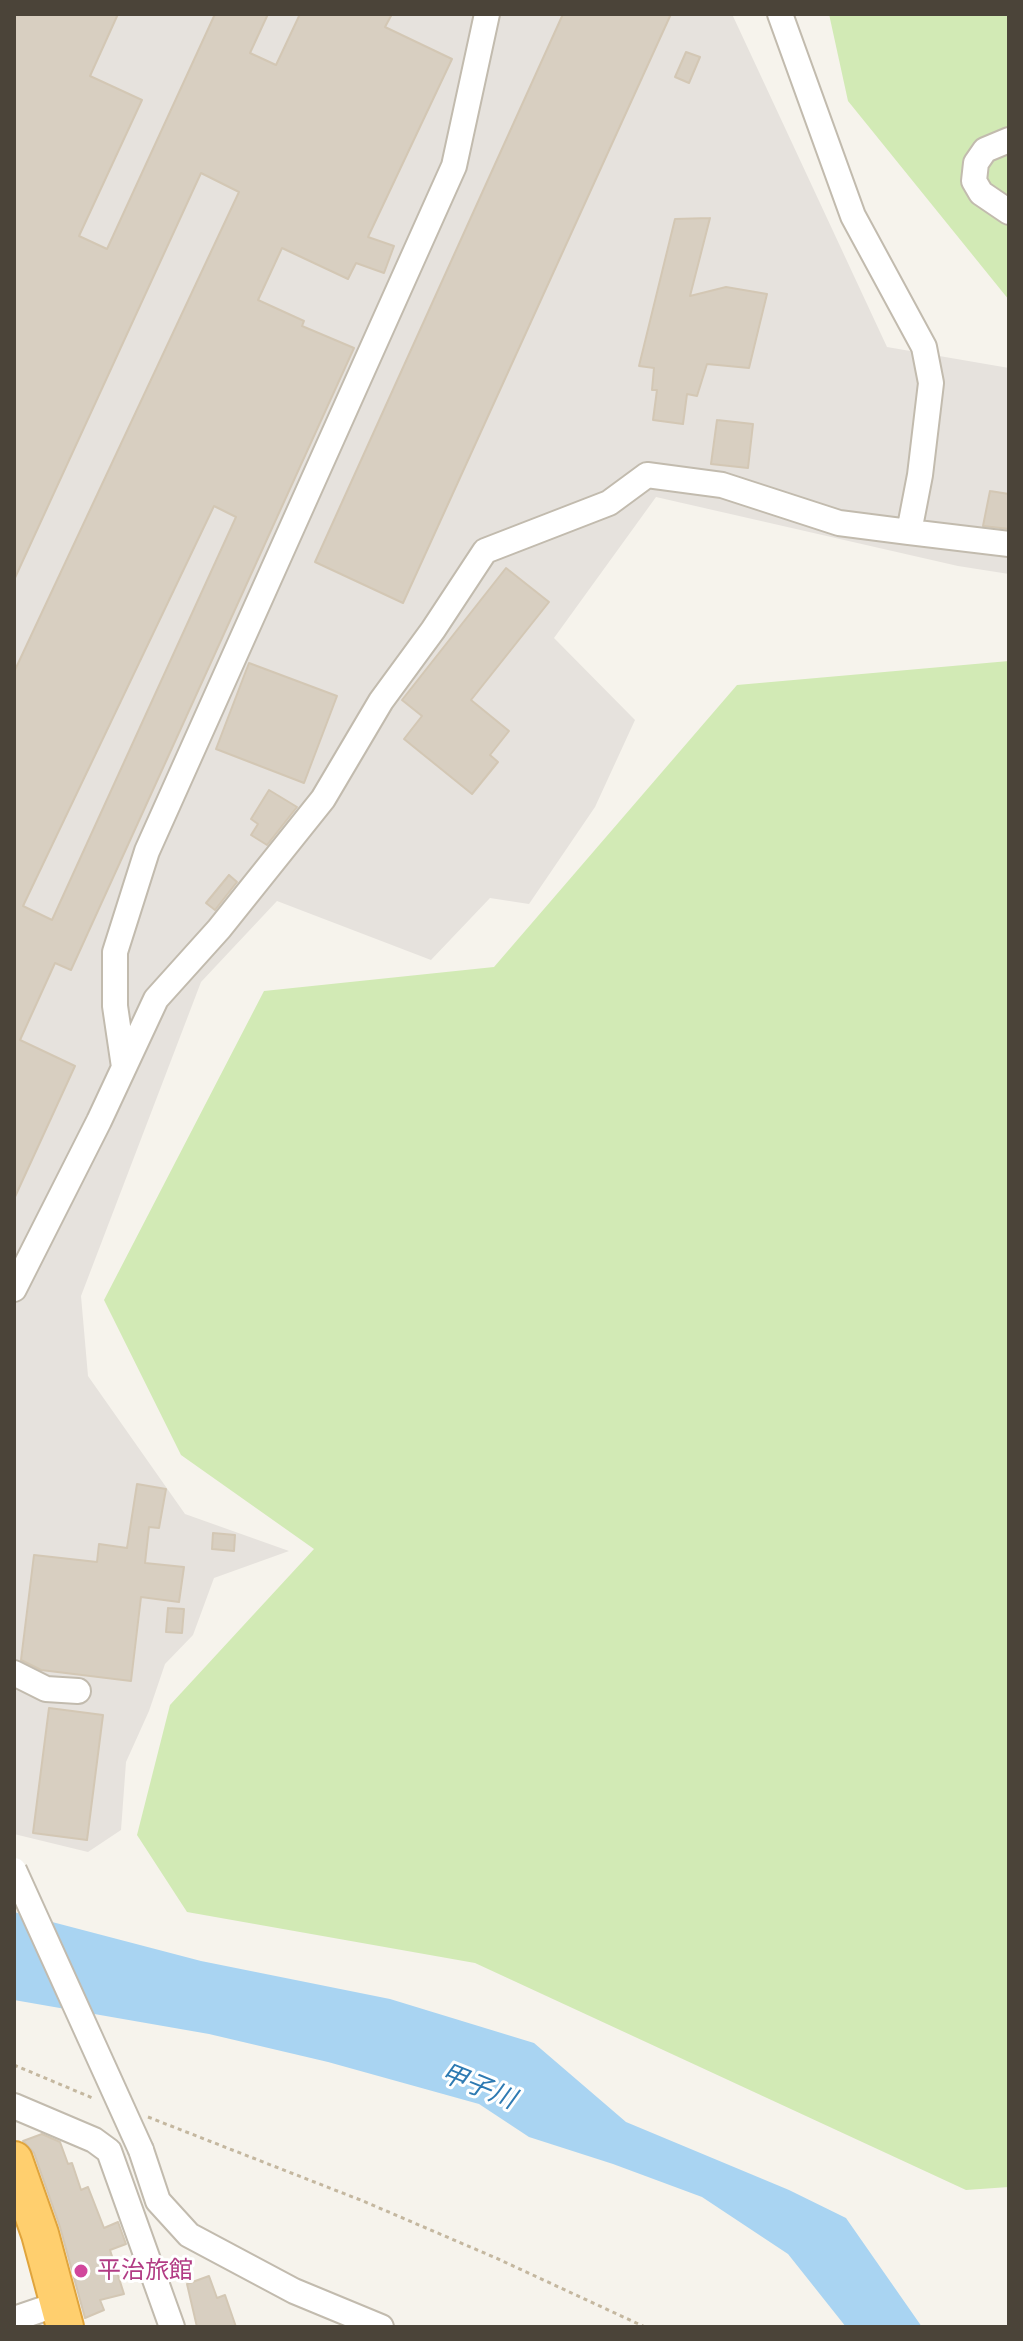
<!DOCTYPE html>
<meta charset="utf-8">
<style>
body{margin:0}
#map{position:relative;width:1023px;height:2341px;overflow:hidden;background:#f6f3ec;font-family:Karla,sans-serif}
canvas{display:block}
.frame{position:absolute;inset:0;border:16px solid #4b4439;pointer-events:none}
</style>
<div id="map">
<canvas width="1023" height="2341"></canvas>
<div class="frame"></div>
</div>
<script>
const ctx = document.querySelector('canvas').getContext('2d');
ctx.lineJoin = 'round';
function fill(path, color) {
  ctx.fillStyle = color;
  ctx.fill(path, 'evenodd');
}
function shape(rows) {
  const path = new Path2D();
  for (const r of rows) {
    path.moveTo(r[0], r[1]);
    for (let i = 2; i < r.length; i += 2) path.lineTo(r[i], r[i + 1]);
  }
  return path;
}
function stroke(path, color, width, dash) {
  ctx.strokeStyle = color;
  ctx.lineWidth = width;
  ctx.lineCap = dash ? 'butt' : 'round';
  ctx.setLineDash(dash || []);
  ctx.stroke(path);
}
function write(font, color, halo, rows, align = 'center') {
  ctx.font = font + ' Karla,"Noto Sans JP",sans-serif';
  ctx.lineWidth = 6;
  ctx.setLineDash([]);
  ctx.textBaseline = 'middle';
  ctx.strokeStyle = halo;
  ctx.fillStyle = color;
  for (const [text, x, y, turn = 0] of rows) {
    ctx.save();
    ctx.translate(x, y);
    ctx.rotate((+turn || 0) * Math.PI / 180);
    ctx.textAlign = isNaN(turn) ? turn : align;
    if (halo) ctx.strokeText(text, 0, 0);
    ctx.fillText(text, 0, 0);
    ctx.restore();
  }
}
fill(shape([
 [14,14,732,14,887,347,1009,368,1009,574,958,566,656,497,554,638,635,720,595,807,529,904,490,898,431,960,277,901,201,982,81,1296,88,1376,185,1514,289,1551,214,1578,193,1635,165,1664,149,1711,126,1762,121,1830,88,1852,14,1834]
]), '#e6e2dd');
fill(shape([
 [829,14,1009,14,1009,300,848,101],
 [1009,661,1009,2187,966,2190,475,1963,187,1912,137,1835,170,1705,314,1549,181,1455,104,1300,264,991,494,967,737,685]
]), '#d2eab5');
fill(shape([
 [14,1912,201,1961,390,1999,534,2043,626,2122,789,2190,846,2218,922,2327,846,2327,788,2254,702,2197,613,2164,529,2137,479,2104,328,2062,209,2034,14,2000]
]), '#a9d4f2');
const building = shape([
 [14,14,118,14,90,76,142,100,79,236,107,249,215,14,268,14,250,53,276,65,300,14,392,14,385,27,452,59,368,237,394,246,384,273,356,263,348,279,282,248,258,300,304,321,302,326,354,348,71,970,55,963,20,1040,75,1066,14,1199,14,672,239,192,201,173,14,580,14,14],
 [214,506,236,517,52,920,23,906,214,506],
 [563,14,671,14,403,603,315,562,563,14],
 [686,52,700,57,689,83,675,77,686,52],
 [710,218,690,296,726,287,767,294,749,368,707,364,697,396,687,394,683,424,653,420,657,390,652,390,654,368,639,366,675,219,710,218],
 [717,420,753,424,748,468,711,464,717,420],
 [990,491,1009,494,1009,529,983,526,990,491],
 [506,568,549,602,471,700,509,731,490,755,498,762,472,794,404,739,422,716,402,700,506,568],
 [249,663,337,696,304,783,216,749,249,663],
 [269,790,297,807,267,845,251,835,258,824,251,819,269,790],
 [229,875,237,882,215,910,206,903,229,875],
 [137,1484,166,1489,159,1528,149,1527,145,1563,184,1567,179,1602,141,1597,131,1681,41,1670,21,1660,34,1555,97,1562,99,1544,127,1548,137,1484],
 [213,1533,235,1535,234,1551,212,1549,213,1533],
 [168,1608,184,1609,182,1633,166,1632,168,1608],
 [49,1708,103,1715,87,1840,33,1833,49,1708],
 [42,2134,60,2142,68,2164,72,2163,81,2190,88,2187,104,2228,118,2222,126,2244,110,2250,124,2294,100,2300,104,2310,85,2318,60,2227,34,2153,23,2141,42,2134],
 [209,2276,217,2298,225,2295,236,2327,197,2327,187,2284,209,2276]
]);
fill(building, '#d8cfc1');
stroke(building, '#d3c7b4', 2);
const minor = shape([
 [780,14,853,216,924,347,931,383,920,475,909,532,1009,544],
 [1009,140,985,150,976,163,974,181,981,193,1009,212],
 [124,1067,115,1006,115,952,147,851,454,166,487,14],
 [14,1289,99,1121,156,999,219,929,323,799,381,701,433,630,485,551,609,503,647,475,722,485,839,523,909,532],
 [14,1673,46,1689,78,1691],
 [14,2106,94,2140,109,2151,172,2327],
 [141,2150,158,2201,189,2235,294,2291,381,2327],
 [14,2319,58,2304]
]);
const highway = shape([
 [14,2160,40,2234,65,2327]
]);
stroke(minor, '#c2bbae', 28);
stroke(highway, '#e0a43c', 40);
stroke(shape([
 [14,2065,95,2099],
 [148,2117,363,2201,496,2258,645,2327]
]), '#c4b79f', 3, [4, 4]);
stroke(minor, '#fff', 24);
stroke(highway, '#ffcf6e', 36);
const minorBridge = shape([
 [14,1870,141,2150]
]);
stroke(minorBridge, '#c2bbae', 28, []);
stroke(minorBridge, '#fff', 24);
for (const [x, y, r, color] of [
 [81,2271,8,"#d1479c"]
]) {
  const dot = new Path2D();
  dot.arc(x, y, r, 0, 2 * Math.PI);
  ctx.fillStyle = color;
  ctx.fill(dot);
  stroke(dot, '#fff', 3);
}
write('24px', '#b23c85', '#fff', [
 ["平治旅館",97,2271]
], 'left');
write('italic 26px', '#2e7ab2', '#fff', [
 ["甲子川",478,2087,22]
]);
</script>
